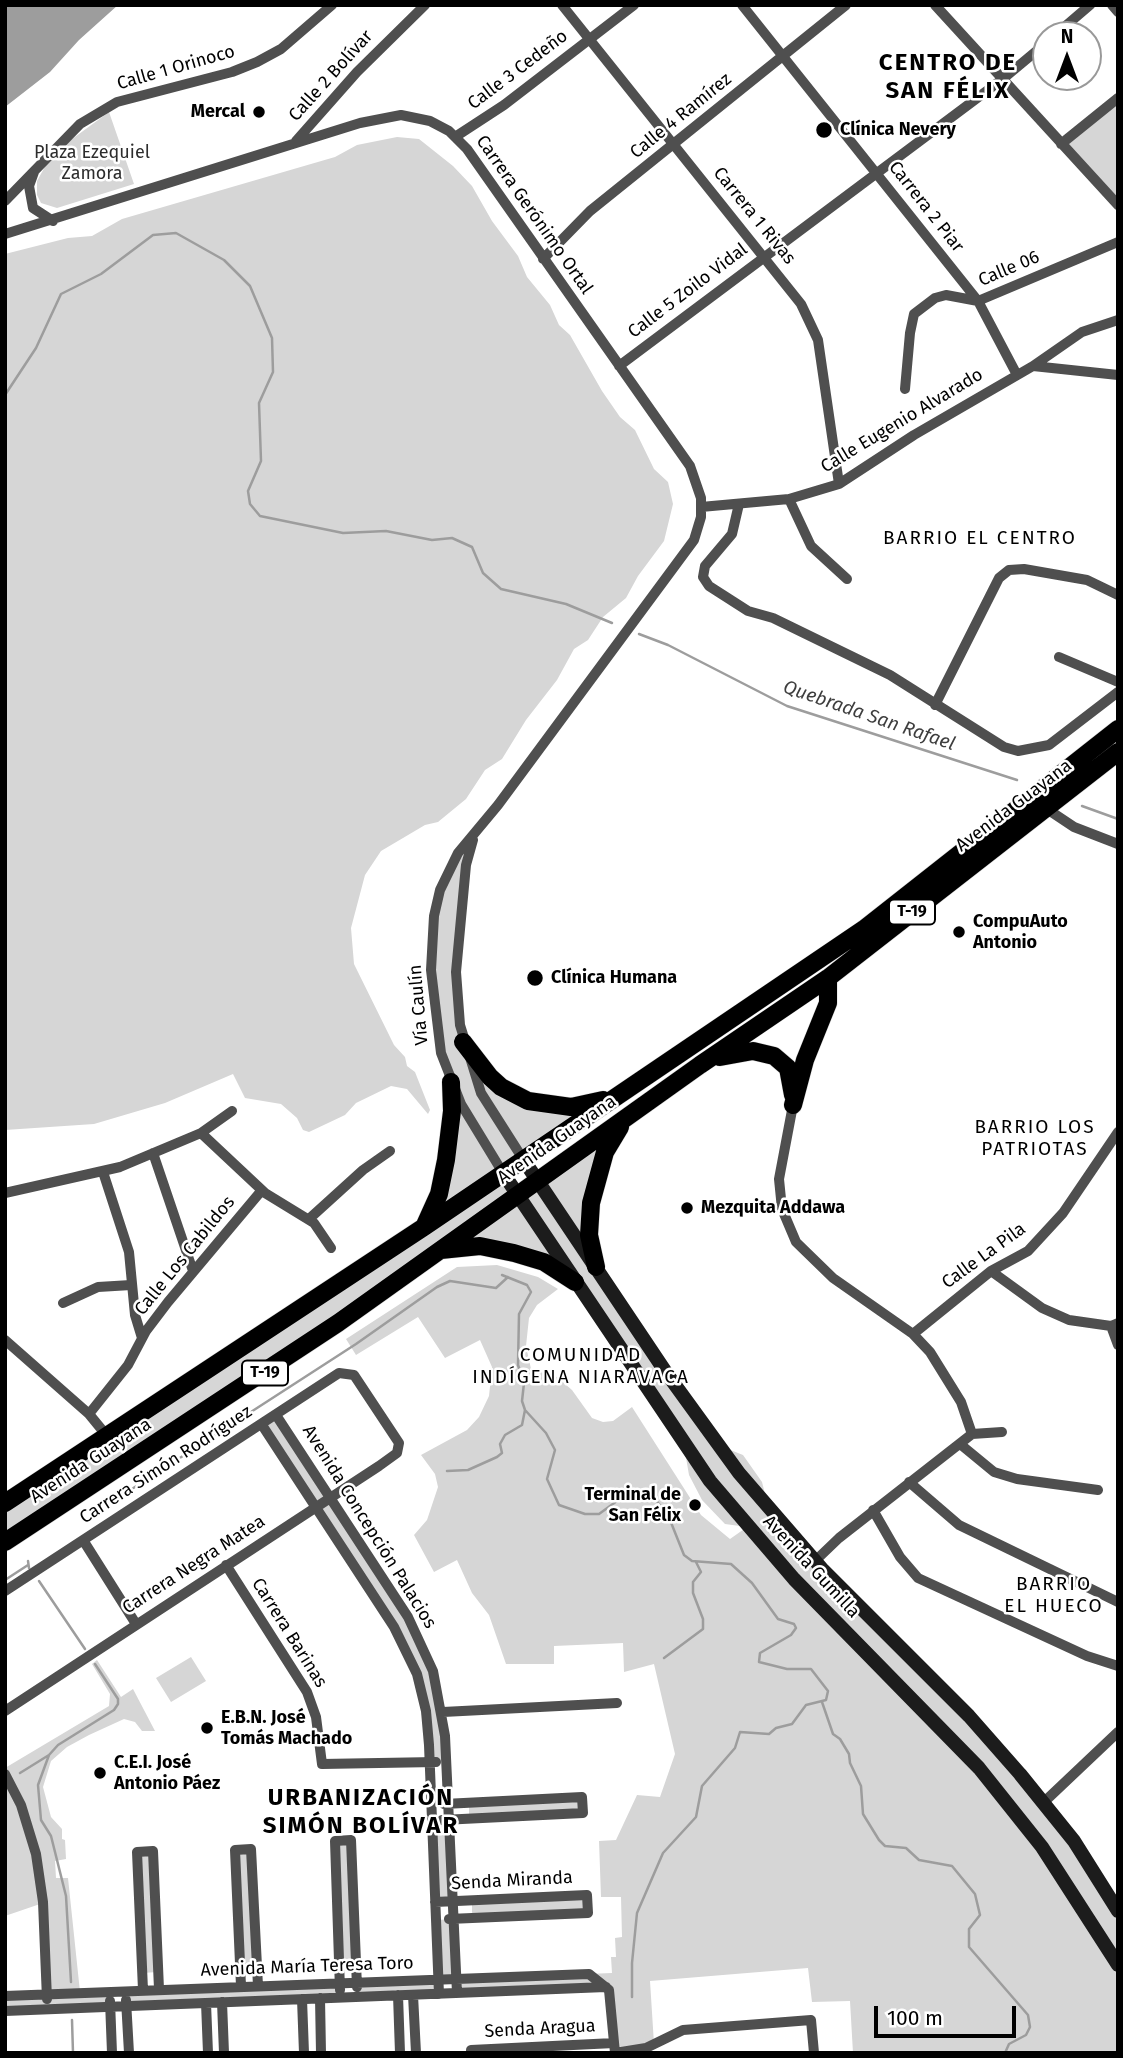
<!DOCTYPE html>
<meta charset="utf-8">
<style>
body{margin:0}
#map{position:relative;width:1123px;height:2058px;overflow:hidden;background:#fff;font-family:"Fira Sans",sans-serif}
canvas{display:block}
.frame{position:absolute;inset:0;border:7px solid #000;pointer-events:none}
.north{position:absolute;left:1032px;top:21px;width:70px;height:70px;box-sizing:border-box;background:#fff;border:2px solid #999;border-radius:50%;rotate:0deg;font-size:19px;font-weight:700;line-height:28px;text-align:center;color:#000}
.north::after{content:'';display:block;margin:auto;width:24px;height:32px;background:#000;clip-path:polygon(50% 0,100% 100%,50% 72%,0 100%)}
.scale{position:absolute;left:874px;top:2006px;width:142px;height:32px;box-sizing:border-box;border:4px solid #000;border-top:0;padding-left:9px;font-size:21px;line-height:24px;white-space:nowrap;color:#000;-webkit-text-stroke:5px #fff;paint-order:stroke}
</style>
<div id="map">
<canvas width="1123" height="2058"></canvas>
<div class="frame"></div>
<div class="north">N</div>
<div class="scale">100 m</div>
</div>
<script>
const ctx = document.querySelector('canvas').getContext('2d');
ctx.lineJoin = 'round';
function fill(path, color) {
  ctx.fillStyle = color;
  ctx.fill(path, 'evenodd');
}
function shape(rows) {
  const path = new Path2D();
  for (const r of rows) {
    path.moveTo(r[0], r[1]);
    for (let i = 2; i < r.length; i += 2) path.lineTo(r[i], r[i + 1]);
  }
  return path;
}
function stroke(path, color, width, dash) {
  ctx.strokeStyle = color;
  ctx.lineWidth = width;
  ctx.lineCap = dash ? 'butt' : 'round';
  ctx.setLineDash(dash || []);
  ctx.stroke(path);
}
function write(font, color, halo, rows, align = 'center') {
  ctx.font = font + ' "Fira Sans",sans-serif';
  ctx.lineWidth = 5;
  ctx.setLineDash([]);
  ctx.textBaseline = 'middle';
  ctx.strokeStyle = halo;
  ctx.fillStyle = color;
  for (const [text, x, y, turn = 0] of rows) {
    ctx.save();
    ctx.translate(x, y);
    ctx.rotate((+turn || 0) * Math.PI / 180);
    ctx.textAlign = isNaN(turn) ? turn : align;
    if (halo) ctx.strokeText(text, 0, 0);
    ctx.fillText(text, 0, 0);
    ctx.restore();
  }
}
fill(shape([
 [1118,102,1118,200,1066,144],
 [109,112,134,184,57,208,41,203,37,195,37,181,47,163,64,145],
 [397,137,419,139,453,166,472,186,492,221,518,256,527,277,550,305,559,325,570,335,602,391,620,417,635,430,654,469,668,482,673,504,664,541,638,576,626,598,603,617,588,640,574,649,557,680,526,720,502,759,485,770,466,799,438,822,425,825,381,851,365,875,351,928,354,964,394,1045,405,1057,407,1066,415,1072,430,1110,428,1114,407,1089,391,1086,356,1103,345,1115,309,1132,303,1130,297,1118,281,1104,245,1098,233,1074,165,1103,94,1124,5,1130,5,254,68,238,92,236,122,219,335,157,357,145],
 [469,850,456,955,463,1042,528,1101,613,1098,504,1172,517,1194,610,1141,591,1250,718,1445,743,1455,762,1482,769,1510,991,1741,1118,1911,1118,2053,853,2053,850,2001,812,2002,808,1968,650,1981,654,2044,615,2053,612,1988,457,1993,456,1979,438,1980,439,1994,357,1997,357,1982,438,1979,436,1920,454,1919,457,1979,612,1973,611,1957,616,1957,615,1938,622,1937,621,1897,601,1897,599,1841,616,1840,637,1795,660,1797,675,1754,654,1664,624,1672,623,1643,554,1646,554,1664,506,1664,489,1615,472,1593,457,1560,434,1572,414,1535,427,1520,438,1487,435,1474,421,1455,467,1430,479,1417,489,1396,492,1367,480,1340,445,1358,418,1317,356,1355,346,1339,457,1267,497,1265,538,1277,558,1289,537,1305,529,1318,526,1346,531,1369,557,1377,572,1390,592,1418,603,1422,613,1421,632,1407,701,1515,730,1539,747,1527,725,1524,702,1500,689,1475,684,1446,575,1282,556,1269,450,1248,5,1542,5,1503,424,1227,452,1111,437,1037,434,916,450,865],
 [276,1415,424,1648,446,1761,430,1762,413,1664,262,1425],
 [191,1657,206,1681,171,1702,156,1678],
 [97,1660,121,1697,133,1689,155,1731,142,1731,135,1722,124,1719,89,1735,67,1747,51,1761,43,1787,51,1817,62,1829,62,1839,65,1840,66,1859,55,1861,56,1878,68,1878,80,1992,109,1991,110,2006,5,2011,5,1996,47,1994,43,1903,5,1916,5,1768,109,1706,110,1694,92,1664],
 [582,1797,583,1813,469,1819,469,1802],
 [449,1820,453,1901,435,1902,432,1821],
 [351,1840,356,1964,339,1964,335,1841],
 [251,1849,257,1966,240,1967,235,1850],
 [153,1851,158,1972,142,1973,137,1852],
 [587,1895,588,1913,472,1918,472,1901],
 [340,1983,340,1998,126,2005,126,1991]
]), '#d6d6d6');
fill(shape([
 [5,5,118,5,79,40,50,72,5,107]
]), '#9d9d9d');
stroke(shape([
 [5,395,36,348,61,294,101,274,153,235,176,233,224,260,250,286,272,338,273,372,259,403,261,461,248,491,250,504,260,516,343,533,386,531,432,540,452,538,472,547,483,573,501,589,566,604,612,623],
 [639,634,668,645,787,706,1017,780],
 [1082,806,1118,819],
 [502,1275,527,1285,531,1292,519,1314,518,1365,524,1383,522,1401,525,1410,546,1433,555,1450,547,1479,559,1505,585,1514,599,1514,628,1493,650,1493,668,1515,684,1555,692,1561,731,1564,752,1583,778,1619,794,1624,796,1628,791,1635,760,1653,759,1662,787,1669,811,1669,828,1691,826,1700,806,1705,792,1724,776,1728,769,1734,740,1732,735,1748,702,1786,696,1817,663,1853,637,1913,632,1963,632,1997],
 [447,1471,468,1470,497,1457,502,1453,500,1444,505,1435,522,1425,525,1410],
 [121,1496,356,1344,437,1287,450,1281,496,1288,508,1277],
 [28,1561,29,1568],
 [5,1580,28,1565],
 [39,1581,85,1649],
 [664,1658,703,1629,703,1619,693,1593,693,1582,701,1572,696,1562],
 [822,1702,833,1734,840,1739,849,1754,850,1763,861,1786,863,1814,879,1840,885,1846,906,1848,919,1860,952,1866,975,1894,980,1915,969,1929,969,1947,1028,2015,1030,2027,1026,2035,1009,2044,1005,2053],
 [20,1773,49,1755],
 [71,1982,66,1896,51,1836,41,1820,38,1785,49,1755,58,1745,114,1710,118,1704,118,1699,95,1664],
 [72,2020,73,2053]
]), '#9d9d9d', 2.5);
const trunk = shape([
 [463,1042,490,1077,501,1087,528,1101,571,1107,603,1100],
 [720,1057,753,1051,774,1056,788,1068,793,1095],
 [793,1105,805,1060,828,1003,828,978],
 [425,1225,439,1194,446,1160,452,1111,451,1082],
 [441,1250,480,1246,514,1253,544,1262,575,1282],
 [596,1267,589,1235,591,1203,605,1152,620,1127],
 [5,1503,424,1227,864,929,1118,729],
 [5,1542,338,1323,700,1065,828,978,1118,752]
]);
stroke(trunk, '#dbdbdb', 19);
stroke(shape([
 [562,5,801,304,818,340,839,484],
 [742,5,978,301,1016,373],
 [935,5,1118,205],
 [1112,5,1118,12],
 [1055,35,1090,5],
 [455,137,504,105,634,5],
 [296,141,357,72,425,5],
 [1061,144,1118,98],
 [34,172,29,186,33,208,53,221],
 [5,201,80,124,117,102,232,72,257,62,281,49,332,5],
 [5,234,360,123,401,115,430,121,449,131,467,149,690,466,701,498,701,517,694,540,498,805,458,853,440,890,434,916,431,970,441,1053,461,1104,503,1173],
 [543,259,590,211,846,5],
 [619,366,1004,78,1046,43],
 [1033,366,1082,332,1118,320],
 [905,389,910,333,914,314,935,298,946,295,978,301,1118,242],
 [789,499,811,546,847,579],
 [739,504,732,534,705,566,703,577,709,586,748,611,773,618,890,675,1004,747,1018,751,1049,745,1118,692],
 [701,507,789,499,839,484,914,435,1033,366,1118,375],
 [1059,657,1118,682],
 [935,705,999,578,1009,570,1024,569,1087,580,1118,595],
 [1044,807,1074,827,1118,844],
 [473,840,466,865,456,972,460,1025,481,1093,523,1159],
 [793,1105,779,1179,782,1209,796,1242,833,1278,913,1334,930,1352,961,1402,972,1434],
 [201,1133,265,1193,314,1223,331,1248],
 [153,1153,193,1271],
 [103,1172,129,1252,135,1315,142,1338],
 [5,1193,120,1167,201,1133,232,1111],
 [309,1219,363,1170,390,1151],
 [991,1271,1042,1308,1069,1320,1111,1326,1118,1323],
 [63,1303,98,1287,131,1285],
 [1111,1326,1118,1345],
 [913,1334,991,1271,1028,1251,1063,1213,1118,1132],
 [5,1340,89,1414,107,1436],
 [89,1414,128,1365,146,1331,168,1302,262,1190],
 [276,1415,408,1617,433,1671,445,1736,457,1993],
 [262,1425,394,1627,417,1674,426,1711,429,1745,439,1994],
 [960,1444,994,1472,1017,1479,1098,1490],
 [909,1482,959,1525,1118,1602],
 [873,1510,900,1557,918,1578,1087,1656,1118,1666],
 [83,1540,136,1624],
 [815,1561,839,1538,972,1434,1002,1432],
 [226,1565,307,1692,316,1717,322,1764,436,1762],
 [5,1591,339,1373,354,1375,399,1443,397,1453,379,1466,5,1711],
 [443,1712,617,1703],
 [5,1774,21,1805,36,1854,43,1902,47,1999],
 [1043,1803,1118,1732],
 [442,1820,583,1813,582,1797,444,1804],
 [435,1902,587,1895,588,1913,449,1919],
 [241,1986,235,1850,251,1849,258,1986],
 [143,1990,137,1852,153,1851,159,1989],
 [340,1990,335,1841,351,1840,357,1987],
 [398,1995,400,2053],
 [413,1995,416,2053],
 [5,1996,589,1974,609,1990,615,2053,646,2048,683,2030,811,2020,814,2053],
 [320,1998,321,2053],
 [302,1999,304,2053],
 [126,2000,129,2053],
 [110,2001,112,2053],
 [222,2002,224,2053],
 [206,2003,208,2053],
 [5,2011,606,1987],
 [471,2053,471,2050,614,2043]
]), '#4f4f4f', 10);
stroke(shape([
 [523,1159,665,1371,739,1473,823,1570,969,1716,1020,1774,1074,1841,1118,1911],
 [503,1173,710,1481,794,1579,979,1768,1042,1847,1118,1965]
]), '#1c1c1c', 14);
stroke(trunk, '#000', 18);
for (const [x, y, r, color] of [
 [259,112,7,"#000"],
 [824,130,9,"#000"],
 [959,932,7,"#000"],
 [535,978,9,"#000"],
 [687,1208,7,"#000"],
 [695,1505,7,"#000"],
 [207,1728,7,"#000"],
 [100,1773,7,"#000"]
]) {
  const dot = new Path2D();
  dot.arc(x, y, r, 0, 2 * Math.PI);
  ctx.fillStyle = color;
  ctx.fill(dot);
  stroke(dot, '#fff', 2.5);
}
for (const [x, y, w] of [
 [912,912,46],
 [265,1373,46]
]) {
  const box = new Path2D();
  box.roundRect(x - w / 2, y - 12.5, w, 25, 5);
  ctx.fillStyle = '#fff';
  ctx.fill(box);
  stroke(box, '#000', 2);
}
write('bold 16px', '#000', null, [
 ["T-19",912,912],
 ["T-19",265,1373]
]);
write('18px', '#000', '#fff', [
 ["Calle 1 Orinoco",176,68,-16],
 ["Calle 3 Cedeño",518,70,-37],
 ["Calle 2 Bolívar",331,76,-48],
 ["Calle 4 Ramírez",681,116,-39],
 ["Carrera 2 Piar",926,207,52],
 ["Carrera Gerónimo Ortal",534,215,55],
 ["Carrera 1 Rivas",754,216,51],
 ["Calle 06",1009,269,-23],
 ["Calle 5 Zoilo Vidal",688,291,-37],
 ["Calle Eugenio Alvarado",902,421,-31],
 ["Avenida Guayana",1014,806,-37],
 ["Vía Caulín",419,1005,-95],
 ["Avenida Guayana",557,1140,-35],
 ["Calle Los Cabildos",185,1256,-51],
 ["Calle La Pila",984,1256,-36],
 ["Avenida Guayana",91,1461,-33],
 ["Carrera Simón Rodríguez",166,1465,-33],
 ["Avenida Concepción Palacios",369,1527,58],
 ["Carrera Negra Matea",194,1565,-33],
 ["Avenida Gumilla",811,1567,47],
 ["Carrera Barinas",289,1633,58],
 ["Senda Miranda",512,1881,-3],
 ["Avenida María Teresa Toro",307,1967,-2],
 ["Senda Aragua",540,2029,-3]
]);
write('bold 18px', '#000', '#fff', [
 ["Mercal",245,112,"right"],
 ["Clínica Nevery",840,130],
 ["CompuAuto",973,922],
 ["Antonio",973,943],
 ["Clínica Humana",551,978],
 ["Mezquita Addawa",701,1208],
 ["Terminal de",681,1495,"right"],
 ["San Félix",681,1516,"right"],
 ["E.B.N. José",221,1718],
 ["Tomás Machado",221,1739],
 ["C.E.I. José",114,1763],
 ["Antonio Páez",114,1784]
], 'left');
write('18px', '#2d2d2d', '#fff', [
 ["Plaza Ezequiel",92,153],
 ["Zamora",92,174]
]);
ctx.letterSpacing = '2px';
write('19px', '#000', '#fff', [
 ["BARRIO EL CENTRO",980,539],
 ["BARRIO LOS",1035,1128],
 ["PATRIOTAS",1035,1150],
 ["COMUNIDAD",581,1356],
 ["INDÍGENA NIARAVACA",581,1378],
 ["BARRIO",1054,1585],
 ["EL HUECO",1054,1607]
]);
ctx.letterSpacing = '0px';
write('italic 19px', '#3e3e3e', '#fff', [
 ["Quebrada San Rafael",869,716,19]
]);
ctx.letterSpacing = '2px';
write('bold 24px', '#000', '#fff', [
 ["CENTRO DE",948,63],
 ["SAN FÉLIX",948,91],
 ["URBANIZACIÓN",361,1798],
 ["SIMÓN BOLÍVAR",361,1826]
]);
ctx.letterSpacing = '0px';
</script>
